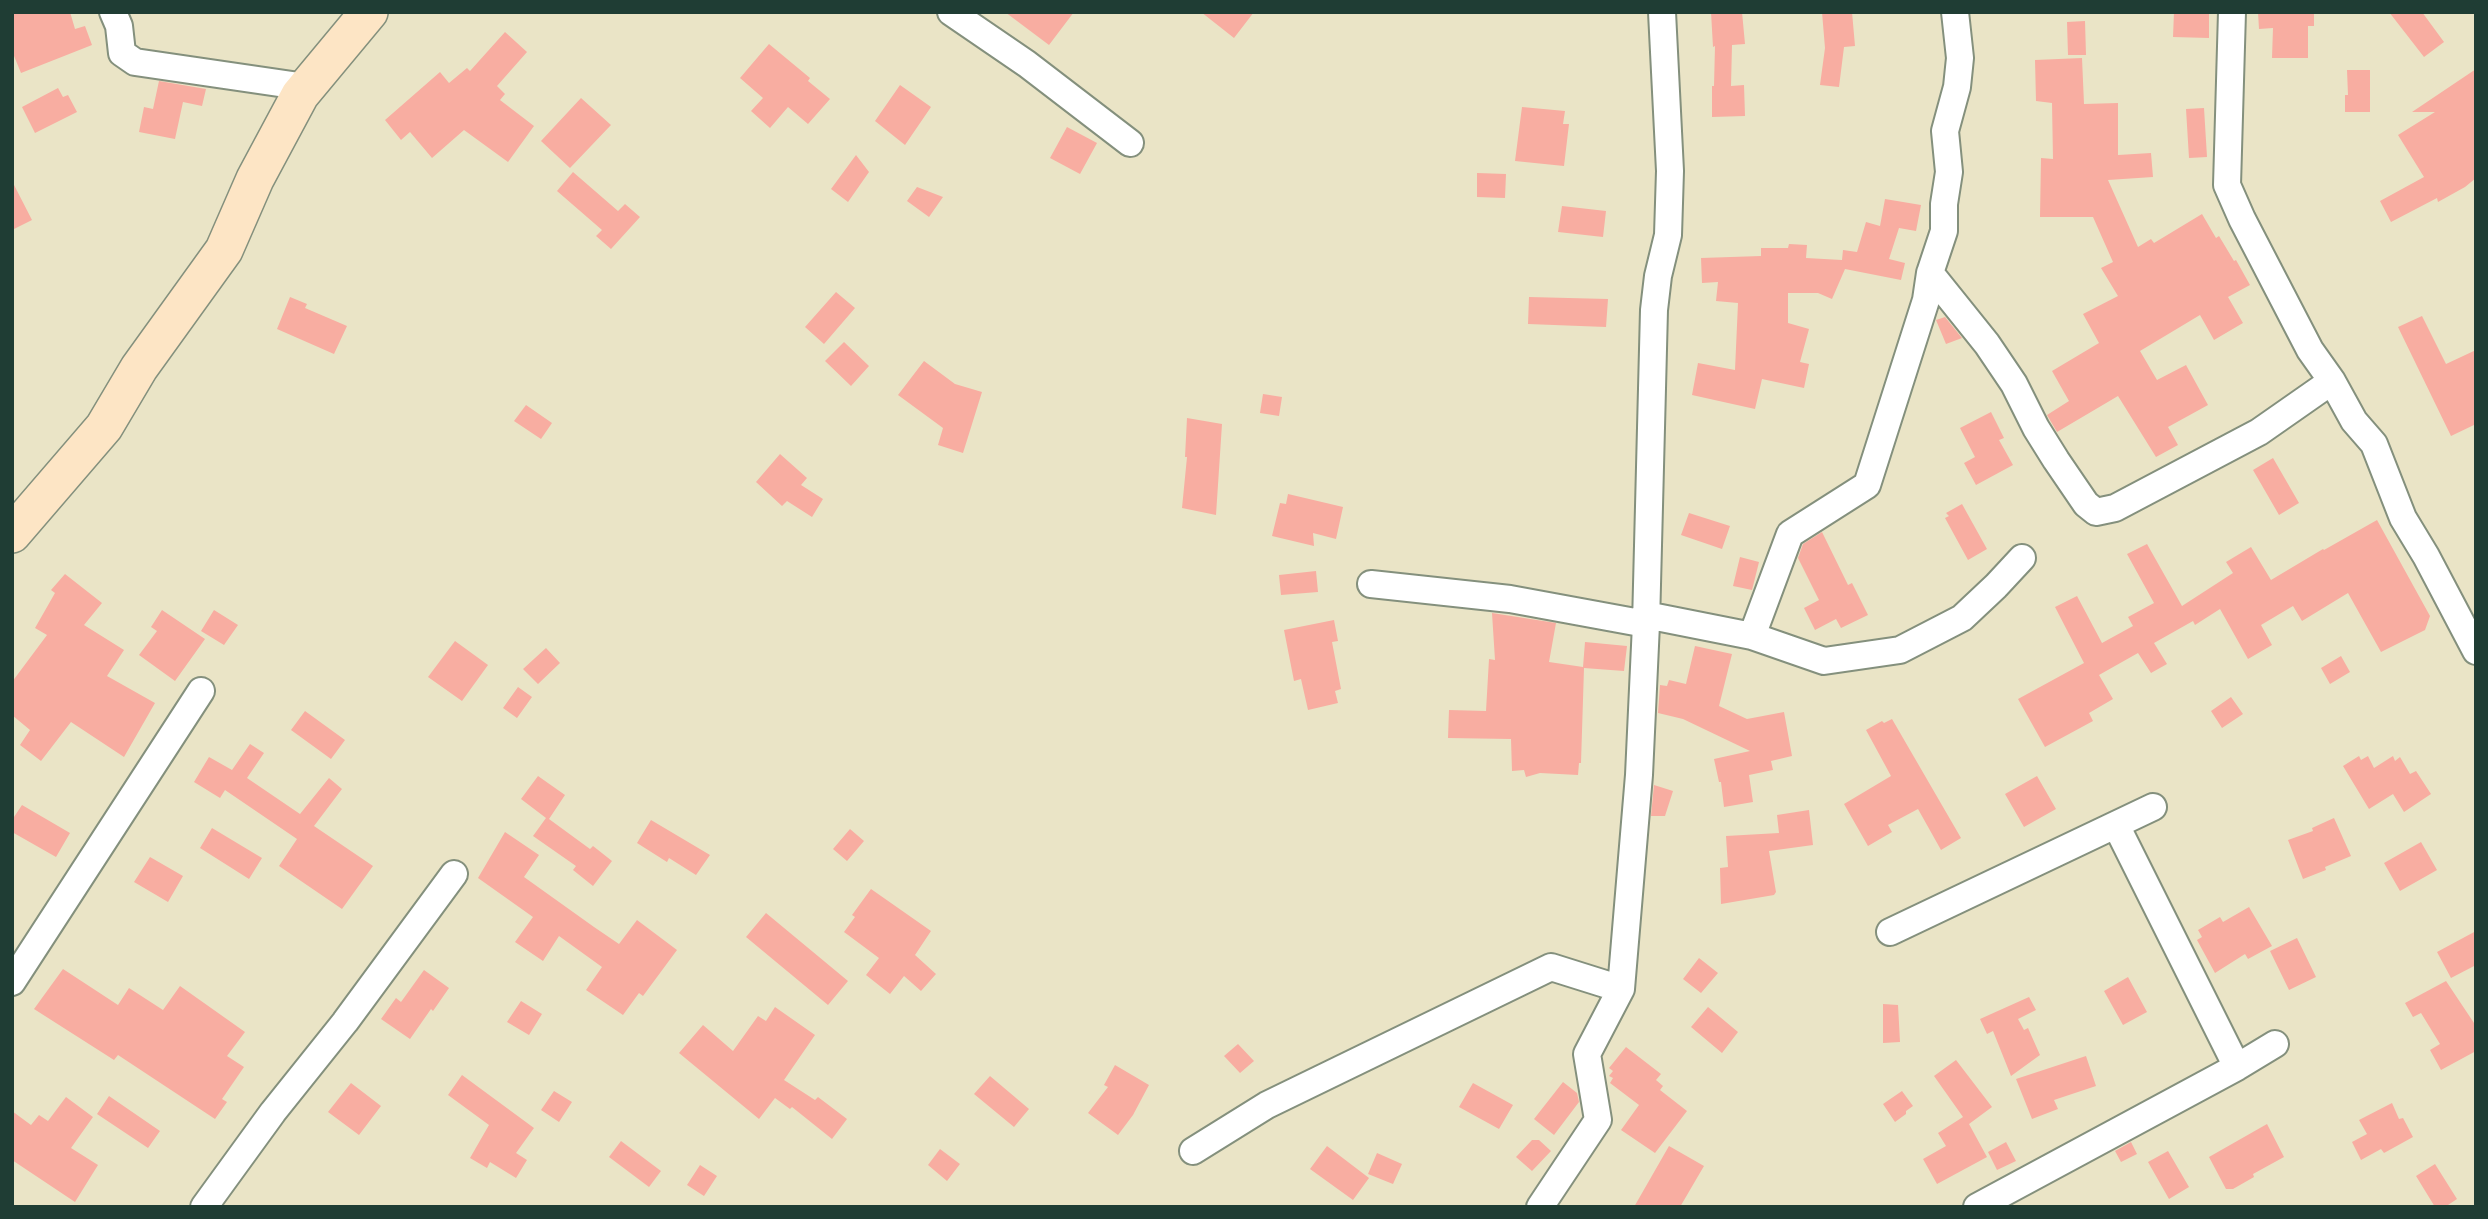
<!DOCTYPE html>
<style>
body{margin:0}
#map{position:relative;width:2488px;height:1219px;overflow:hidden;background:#eae4c6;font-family:"EB Garamond",serif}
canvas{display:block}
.frame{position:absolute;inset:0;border:14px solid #1f3d34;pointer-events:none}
</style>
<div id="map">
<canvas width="2488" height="1219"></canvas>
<div class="frame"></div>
</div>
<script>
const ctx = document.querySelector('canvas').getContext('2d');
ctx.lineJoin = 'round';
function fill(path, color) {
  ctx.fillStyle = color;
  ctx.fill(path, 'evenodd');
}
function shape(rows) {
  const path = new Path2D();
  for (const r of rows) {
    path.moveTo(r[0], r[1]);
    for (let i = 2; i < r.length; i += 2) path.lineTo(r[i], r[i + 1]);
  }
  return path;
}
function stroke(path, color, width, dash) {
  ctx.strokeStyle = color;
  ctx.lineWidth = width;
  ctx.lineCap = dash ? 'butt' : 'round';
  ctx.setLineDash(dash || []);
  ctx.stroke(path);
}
fill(shape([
 [12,12,70,12,75,29,85,26,92,45,21,73,12,51],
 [1005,12,1074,12,1049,45],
 [1201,12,1254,12,1234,38],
 [1711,12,1742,12,1745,44,1732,45,1731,86,1744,85,1745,116,1712,117,1712,86,1714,86,1715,46,1713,47],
 [1822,12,1852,12,1855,46,1844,47,1839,87,1820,85,1825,48],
 [2174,12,2209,12,2209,38,2173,37],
 [2258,12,2314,12,2314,26,2308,26,2308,58,2272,58,2273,28,2259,29],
 [2389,12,2422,12,2444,42,2424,57],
 [2085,21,2086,55,2068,55,2067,22],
 [505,32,527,52,497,86,505,94,500,100,534,126,508,162,464,130,432,158,410,132,401,140,385,120,440,72,449,83,467,68,470,71],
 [769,44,810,78,808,81,830,99,808,124,788,107,770,128,751,111,763,98,740,78],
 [2082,58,2084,104,2118,103,2118,155,2151,153,2153,177,2108,180,2138,247,2151,239,2154,243,2202,214,2216,238,2219,236,2234,261,2236,260,2250,285,2228,297,2243,323,2214,340,2200,315,2140,351,2157,380,2186,365,2208,405,2168,427,2178,445,2156,457,2118,396,2057,432,2047,415,2069,401,2052,371,2099,343,2083,314,2118,296,2101,268,2113,262,2093,217,2040,217,2041,158,2053,159,2052,103,2036,101,2035,60],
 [2476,69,2476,178,2465,187,2438,202,2437,198,2391,222,2380,201,2424,177,2398,135,2435,112,2412,112],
 [2347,70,2370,70,2370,112,2345,112,2345,95,2348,95],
 [159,81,206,89,202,106,183,102,175,139,139,132,144,107,153,109],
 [900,85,931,107,905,145,875,121],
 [58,88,63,97,68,95,77,112,35,133,22,107],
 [581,98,611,125,570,168,541,141],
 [1522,107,1565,111,1563,124,1569,124,1564,166,1515,161],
 [2204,108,2207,157,2189,158,2186,109],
 [1067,127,1097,143,1080,174,1050,158],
 [856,155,869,172,848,202,831,189],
 [573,172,618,211,625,204,640,217,611,249,596,236,602,230,557,191],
 [1477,173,1506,174,1505,198,1477,197],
 [12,181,32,220,12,230],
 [917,187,943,197,929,217,907,201],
 [1885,199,1921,205,1916,231,1899,228,1889,259,1905,263,1901,280,1845,269,1832,299,1818,293,1788,293,1788,323,1809,329,1800,362,1809,364,1804,388,1762,379,1755,409,1692,395,1698,363,1735,370,1738,303,1716,301,1718,282,1702,283,1701,258,1761,256,1761,248,1788,248,1789,244,1807,245,1806,258,1842,260,1843,250,1857,252,1866,222,1880,226],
 [1562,206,1606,211,1603,237,1558,232],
 [836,292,855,308,824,344,805,327],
 [290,297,307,304,305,308,347,326,334,354,277,329],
 [1529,297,1608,299,1606,327,1528,324],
 [2422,316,2446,364,2476,350,2476,424,2451,436,2398,327],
 [1945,317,1962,338,1946,344,1936,320],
 [844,342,869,366,851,386,825,361],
 [924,361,955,384,982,392,963,453,938,445,943,428,898,395],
 [1263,394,1282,397,1279,416,1260,413],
 [526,405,552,423,541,439,514,421],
 [1991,412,2004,438,1999,440,2013,465,1976,485,1964,463,1975,457,1960,428],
 [1187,418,1222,424,1216,515,1182,508,1187,457,1185,457],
 [780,454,807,478,801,485,823,499,812,517,787,501,782,506,756,482],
 [2273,458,2299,503,2279,515,2253,470],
 [1288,494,1343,507,1336,539,1313,533,1314,546,1272,536,1280,503,1286,504],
 [1962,504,1987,549,1968,560,1945,518,1949,516,1946,513],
 [1689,513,1730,526,1722,549,1681,535],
 [2377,520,2430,616,2425,630,2381,652,2348,593,2302,621,2293,606,2261,625,2272,645,2248,659,2220,609,2195,625,2193,621,2154,643,2167,664,2151,673,2138,653,2099,675,2113,699,2089,713,2093,721,2045,747,2018,699,2084,663,2055,607,2077,596,2102,643,2133,626,2128,617,2154,603,2127,554,2147,544,2182,606,2233,573,2226,562,2251,547,2271,580,2323,549,2324,550],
 [1822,532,1848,585,1852,583,1868,615,1841,628,1836,619,1815,630,1804,608,1819,600,1798,558,1803,544],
 [1740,557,1759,562,1752,590,1733,586],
 [1316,571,1318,592,1281,595,1279,575],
 [65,574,102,603,84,625,124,650,107,676,155,703,124,757,71,722,41,761,20,745,30,730,12,715,12,682,47,635,35,628,55,593,51,590],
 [162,610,205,639,175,681,139,655,157,631,151,627],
 [214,610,238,625,224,645,201,631],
 [1492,613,1556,623,1549,662,1583,667,1585,642,1627,646,1624,671,1584,668,1581,763,1579,763,1578,775,1540,773,1526,777,1524,770,1512,771,1511,739,1448,738,1449,710,1486,711,1489,659,1495,660],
 [1334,620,1338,641,1332,642,1341,689,1335,691,1338,703,1308,710,1301,679,1294,681,1284,630],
 [455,641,488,665,462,701,428,677],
 [1695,646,1732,654,1719,706,1747,719,1784,712,1792,756,1771,761,1773,770,1749,775,1753,802,1724,807,1721,782,1719,782,1714,759,1750,751,1683,719,1658,713,1660,685,1667,686,1669,680,1686,684],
 [546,648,560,663,538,684,523,669],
 [2341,656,2350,672,2330,684,2321,668],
 [518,687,532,697,517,718,503,708],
 [2231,697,2243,714,2222,728,2211,711],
 [305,711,345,740,331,759,291,730],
 [1892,719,1961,838,1941,850,1918,809,1888,825,1892,832,1868,846,1844,804,1891,776,1866,730,1882,721,1884,723],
 [250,744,264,753,247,778,300,814,329,778,342,789,314,826,373,866,342,909,279,866,297,839,225,790,220,798,194,782,209,757,232,770],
 [2359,756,2361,760,2368,756,2374,768,2393,756,2395,761,2400,757,2410,774,2416,771,2431,794,2404,812,2393,794,2369,809,2343,766],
 [538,776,565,795,549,819,590,849,593,846,612,861,593,886,573,870,576,866,533,836,546,818,521,799],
 [2037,776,2056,809,2024,827,2005,794],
 [1654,785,1673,791,1665,816,1651,816],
 [22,805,70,833,56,857,12,832,12,820],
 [1809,810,1813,845,1769,851,1776,892,1774,895,1721,904,1720,868,1728,867,1726,836,1779,833,1777,815],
 [2334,818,2351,856,2325,867,2326,870,2303,879,2288,840,2313,831,2312,828],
 [651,820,710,855,696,875,669,858,667,862,637,843],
 [212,828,262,858,249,879,200,848],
 [850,829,864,841,847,861,833,849],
 [505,832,539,855,524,877,594,927,619,944,637,920,677,950,643,996,639,993,623,1015,586,990,602,967,559,936,543,961,515,942,533,917,478,878],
 [2421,842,2437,870,2400,891,2384,863],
 [150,857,183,876,168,902,134,882],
 [871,889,931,931,915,955,936,974,921,991,904,976,890,994,866,975,879,958,844,932,855,917,852,915],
 [2249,907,2272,946,2248,959,2245,954,2215,973,2197,940,2202,937,2198,930,2220,917,2223,922],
 [766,913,848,981,828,1005,746,937],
 [2476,931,2476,965,2451,978,2437,952],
 [2297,938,2316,977,2289,990,2270,951],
 [1699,958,1718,973,1701,993,1683,979],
 [63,969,118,1005,129,988,163,1010,180,986,245,1032,227,1056,244,1067,222,1099,227,1102,215,1119,118,1055,114,1060,34,1009],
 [424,970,449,988,433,1011,431,1009,410,1039,381,1019,396,998,401,1002],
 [2128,977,2147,1012,2123,1025,2104,991],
 [2446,981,2476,1026,2476,1051,2441,1070,2430,1050,2440,1044,2421,1013,2413,1017,2405,1003],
 [2029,997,2036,1010,2018,1019,2024,1030,2028,1028,2040,1055,2011,1076,1993,1031,1987,1034,1980,1019],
 [521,1001,542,1014,529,1035,507,1022],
 [1883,1004,1898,1005,1900,1042,1883,1043],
 [775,1007,815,1035,784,1080,815,1100,818,1097,847,1119,832,1139,792,1107,790,1109,775,1098,759,1119,679,1053,703,1025,733,1051,758,1016,766,1021],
 [1708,1007,1738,1032,1722,1053,1691,1027],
 [1238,1044,1254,1061,1240,1073,1224,1056],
 [1626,1047,1661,1074,1656,1080,1663,1086,1660,1090,1687,1111,1655,1153,1621,1130,1639,1105,1610,1083,1613,1078,1609,1076,1613,1071,1609,1068],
 [2086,1056,2096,1086,2054,1100,2058,1109,2032,1119,2016,1079],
 [1956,1060,1992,1107,1969,1124,1987,1157,1937,1184,1923,1159,1946,1146,1938,1133,1963,1117,1934,1076],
 [1115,1065,1149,1085,1133,1115,1118,1135,1088,1113,1108,1087,1104,1085],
 [462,1075,534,1128,516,1153,527,1160,516,1178,490,1162,487,1168,470,1158,489,1125,448,1095],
 [990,1076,1029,1109,1014,1127,974,1094],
 [1563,1082,1577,1093,1579,1102,1554,1135,1534,1119],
 [351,1083,381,1106,359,1135,328,1112],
 [1473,1083,1513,1105,1499,1129,1459,1107],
 [554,1091,572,1102,559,1122,541,1110],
 [1902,1091,1913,1106,1906,1111,1906,1114,1895,1122,1883,1104],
 [109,1096,160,1131,148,1148,97,1114],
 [66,1097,93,1117,71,1148,98,1165,75,1202,12,1160,12,1111,31,1125,39,1115,48,1121],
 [2392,1103,2399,1119,2403,1118,2413,1137,2384,1153,2381,1149,2361,1160,2352,1142,2367,1134,2359,1120],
 [2267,1124,2284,1157,2253,1174,2254,1177,2233,1189,2226,1189,2209,1157],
 [1532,1140,1539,1140,1551,1151,1532,1171,1516,1157],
 [621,1141,661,1171,649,1187,609,1157],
 [2006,1142,2016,1161,1997,1170,1988,1152],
 [2131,1142,2137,1154,2121,1162,2115,1151],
 [1327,1146,1369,1178,1353,1200,1310,1169],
 [1669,1146,1704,1166,1680,1207,1634,1207],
 [940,1149,960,1164,947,1181,928,1165],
 [2168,1151,2189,1187,2169,1199,2148,1162],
 [1377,1153,1402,1164,1393,1184,1368,1174],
 [2435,1164,2457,1199,2445,1207,2435,1207,2416,1176],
 [700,1165,717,1176,704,1196,687,1185]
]), '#f8ada1');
const street = shape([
 [113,12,119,26,122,53,135,62,306,87],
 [951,12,1027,64,1130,143],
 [2232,12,2227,185,2242,219,2310,350,2332,381,2354,421,2374,444,2403,518,2426,556,2476,651],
 [1930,273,1987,344,2014,384,2036,428,2056,460,2086,504,2096,512,2115,508,2259,432,2332,381],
 [1371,584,1510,599,1646,624,1654,310,1658,276,1668,235,1670,171,1662,12],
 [1646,615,1752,636,1824,661,1900,650,1962,618,1996,586,2022,558],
 [1752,636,1790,534,1867,485,1926,300,1930,273,1944,231,1944,204,1949,172,1945,131,1957,87,1960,58,1955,12],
 [1890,932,2153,807],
 [12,982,201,691],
 [2237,1067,2275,1044],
 [1193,1151,1267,1105,1551,967,1621,989],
 [204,1207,273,1112,345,1022,454,874],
 [1540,1207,1598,1120,1587,1054,1621,989,1639,775,1646,624],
 [1977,1207,2237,1067,2116,825]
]);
const secondary = shape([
 [12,534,104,427,139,368,224,250,255,179,300,95,369,12]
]);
stroke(street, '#84907d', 30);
stroke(secondary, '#84907d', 40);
stroke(street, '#fff', 26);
stroke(secondary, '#fde5c5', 37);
</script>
